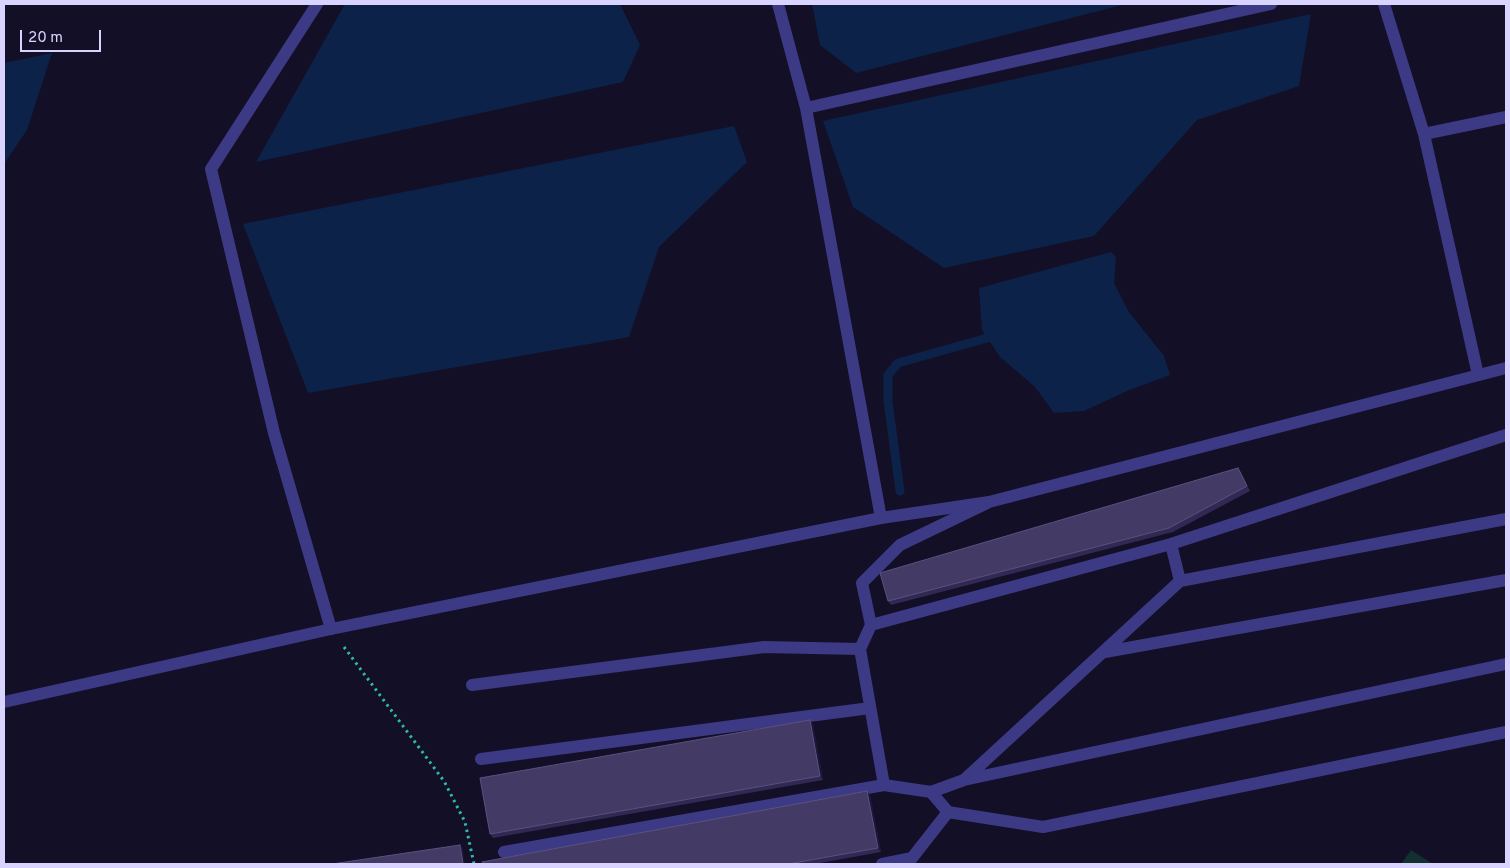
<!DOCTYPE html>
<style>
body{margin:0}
#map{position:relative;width:1510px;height:868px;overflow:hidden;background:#130f26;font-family:Overpass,sans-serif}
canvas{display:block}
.frame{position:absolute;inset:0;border:5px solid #d9d4ff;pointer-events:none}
.scale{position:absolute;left:20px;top:30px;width:81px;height:22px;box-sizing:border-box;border:2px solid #d9d4ff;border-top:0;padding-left:6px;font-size:15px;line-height:18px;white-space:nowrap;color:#d9d4ff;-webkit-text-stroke:4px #130f26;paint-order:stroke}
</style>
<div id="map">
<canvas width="1510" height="868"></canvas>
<div class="frame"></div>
<div class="scale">20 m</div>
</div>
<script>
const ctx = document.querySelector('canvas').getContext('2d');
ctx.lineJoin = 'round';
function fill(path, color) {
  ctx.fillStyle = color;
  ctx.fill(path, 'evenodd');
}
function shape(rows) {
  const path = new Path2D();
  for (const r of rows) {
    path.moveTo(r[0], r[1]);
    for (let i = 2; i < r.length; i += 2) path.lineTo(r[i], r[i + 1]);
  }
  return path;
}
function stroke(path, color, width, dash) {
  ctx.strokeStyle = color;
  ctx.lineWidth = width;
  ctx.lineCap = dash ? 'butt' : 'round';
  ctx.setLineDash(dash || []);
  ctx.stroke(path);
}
fill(shape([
 [1411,850,1433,864,1401,864]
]), '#12302f');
fill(shape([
 [345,4,620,4,640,45,623,82,256,162],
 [812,4,1126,4,856,73,820,45],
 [1311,14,1299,86,1197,120,1094,236,944,268,853,207,823,121],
 [52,53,27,130,4,164,4,63],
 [734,126,747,162,659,247,629,337,308,393,243,224],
 [1111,252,1116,257,1114,283,1129,312,1164,356,1170,375,1127,391,1084,411,1054,413,1035,387,1000,357,982,330,979,288]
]), '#0c2248');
stroke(shape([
 [900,491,888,401,888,375,898,363,998,335]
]), '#0c2248', 9);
stroke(shape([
 [344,647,444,781,465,822,474,864]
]), '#2fb8b0', 3, [2.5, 4]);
stroke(shape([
 [317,4,211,169,274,433,331,629],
 [778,4,806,108,881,518],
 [1384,4,1424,134,1478,375],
 [806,108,1271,4],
 [1424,134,1506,117],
 [1180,581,1506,519],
 [871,625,1171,544,1506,435],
 [1105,652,1506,580],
 [472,685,764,647,860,649],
 [481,759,870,708],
 [964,780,1506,664],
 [931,792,964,780,1180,581,1171,544],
 [948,812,1043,827,1506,732],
 [504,852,884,785],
 [882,864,912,858,948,812,931,792,884,785,860,649,871,625,862,583,900,545,987,503]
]), '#3d3a85', 12);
stroke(shape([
 [4,702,331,629,881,518,989,502,1506,368]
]), '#3d3a85', 12);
fill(shape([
 [1241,472,1250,491,1173,532,891,605,888,601],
 [810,720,813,724,823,780,493,838,490,834],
 [870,795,881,852,815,864,483,864]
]), '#312854');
fill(shape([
 [1238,468,1241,472,1250,491,1247,486],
 [810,720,813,724,823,780,820,776],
 [867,791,870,795,881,852,878,848],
 [460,845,463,849,465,864,463,864]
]), '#1d163a');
const building = shape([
 [1238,468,1247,486,1169,528,888,601,880,573,1238,468],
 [810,720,820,776,490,834,480,778,810,720],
 [867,791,878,848,788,864,483,864,482,862,867,791],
 [460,845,463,864,332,864,460,845]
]);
fill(building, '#433a66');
stroke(building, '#5a527e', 1);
</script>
